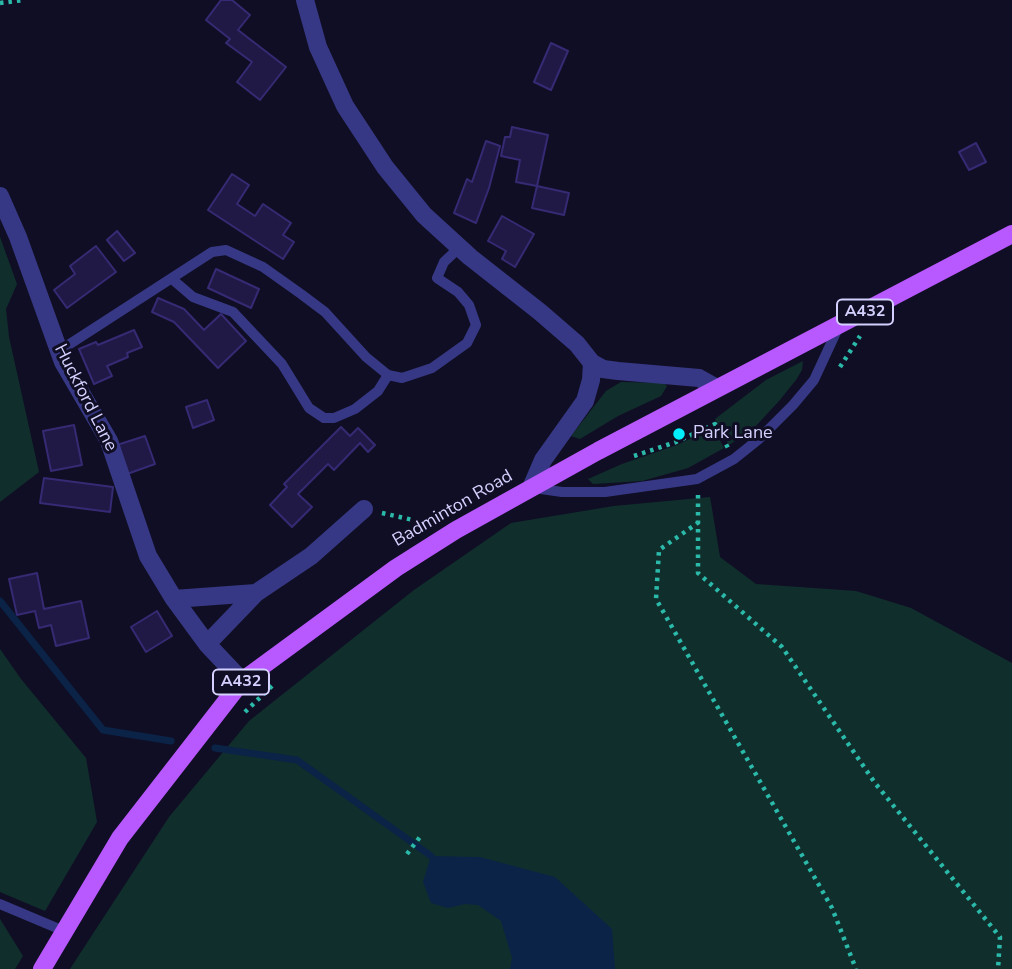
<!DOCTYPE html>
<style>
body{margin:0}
canvas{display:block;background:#100e24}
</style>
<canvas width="1012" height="969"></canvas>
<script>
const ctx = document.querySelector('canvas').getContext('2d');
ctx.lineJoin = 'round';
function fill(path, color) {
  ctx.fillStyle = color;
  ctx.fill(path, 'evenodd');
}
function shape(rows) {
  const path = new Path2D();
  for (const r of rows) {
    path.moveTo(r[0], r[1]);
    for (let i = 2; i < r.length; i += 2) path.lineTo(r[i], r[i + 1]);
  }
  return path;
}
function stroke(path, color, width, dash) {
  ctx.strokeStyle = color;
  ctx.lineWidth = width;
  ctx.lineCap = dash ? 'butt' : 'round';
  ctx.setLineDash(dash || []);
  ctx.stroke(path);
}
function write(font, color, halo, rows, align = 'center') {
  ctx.font = font + ' "Nunito Sans",sans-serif';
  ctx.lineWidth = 6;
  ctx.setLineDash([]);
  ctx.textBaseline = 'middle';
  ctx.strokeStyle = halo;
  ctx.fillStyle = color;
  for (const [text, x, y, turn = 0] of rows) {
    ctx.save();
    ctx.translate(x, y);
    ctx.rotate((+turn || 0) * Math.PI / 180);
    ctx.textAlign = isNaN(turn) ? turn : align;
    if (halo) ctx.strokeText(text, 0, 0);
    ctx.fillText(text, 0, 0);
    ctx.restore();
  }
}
fill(shape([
 [0,237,17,284,6,309,9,337,39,472,0,502],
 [803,361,802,370,796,380,779,401,753,429,729,445,715,419,766,380],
 [621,382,664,383,667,386,661,396,618,416,580,439,571,436,606,391],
 [713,428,724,448,688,468,642,481,593,484,588,479,622,464,677,445],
 [710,497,720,557,756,584,856,591,911,608,1012,663,1012,969,70,969,169,817,249,721,414,590,511,523,614,506],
 [0,649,21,679,86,758,97,822,45,911,0,892],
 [0,919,23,956,15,969,0,969]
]), '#102f2c');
fill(shape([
 [431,856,480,857,555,877,612,929,615,969,510,969,512,958,501,921,478,905,465,904,448,908,431,903,423,882]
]), '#0a2347');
stroke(shape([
 [0,601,103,730,171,741],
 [215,748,297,760,431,856]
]), '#0a2347', 7);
const building = shape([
 [221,0,232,0,250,15,238,30,286,67,260,100,237,82,252,62,226,43,230,39,206,20,221,0],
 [551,43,568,51,551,90,534,82,551,43],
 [512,127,548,135,537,186,516,182,520,160,501,156,505,137,510,137,512,127],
 [486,141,500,146,489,188,476,223,454,213,467,179,472,182,486,141],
 [976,143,986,162,969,170,959,152,976,143],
 [232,174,249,185,237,204,255,216,263,204,291,223,283,235,294,242,283,259,208,210,232,174],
 [537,186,569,193,564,215,532,208,537,186],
 [502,216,534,234,515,267,502,259,506,251,488,241,502,216],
 [117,231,135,253,124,261,107,240,117,231],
 [96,246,116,272,67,308,54,290,75,274,70,266,96,246],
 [216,269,259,289,251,308,208,288,216,269],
 [158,298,184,309,204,330,221,314,246,341,218,368,174,322,152,312,158,298],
 [134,330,142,347,127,353,128,357,107,366,112,376,94,384,79,349,96,342,98,345,134,330],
 [207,400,214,420,193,428,186,407,207,400],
 [74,425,82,465,51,471,43,431,74,425],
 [341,427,350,436,358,428,375,445,368,452,360,443,334,470,328,464,298,494,312,507,292,527,270,505,287,487,284,484,341,427],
 [145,436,155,464,127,474,117,445,145,436],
 [44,478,113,487,110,512,40,503,44,478],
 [37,573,44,609,81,601,89,638,56,646,51,625,39,628,35,611,17,615,9,579,37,573],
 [157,611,172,636,146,652,131,627,157,611]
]);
fill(building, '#201946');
stroke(building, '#352a73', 2);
stroke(shape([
 [0,3,24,0],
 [840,367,860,336],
 [634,456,676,442,715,424,728,448],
 [698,495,698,573,782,647,875,783,1000,937,998,969],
 [382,513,431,524],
 [699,522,659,550,656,599,832,908,856,969],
 [245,712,274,684],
 [407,854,420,837]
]), '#2bb9aa', 4.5, [3.5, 5]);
stroke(shape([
 [172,279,193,297,233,312,282,364,309,408,324,418,334,418,355,409,378,391,388,375],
 [59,351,212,252,226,250,263,267,301,294,325,312,366,357,388,375,402,378,432,368,467,343,476,325,469,305,458,292,437,278,444,262,460,247],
 [534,488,562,492,605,492,697,479,734,459,759,439,793,405,814,380,839,326],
 [0,904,64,931]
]), '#373885', 10);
stroke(shape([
 [305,0,318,47,345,106,385,167,424,215,470,257,540,312,577,344,592,363,603,369,618,371,699,378,717,388],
 [0,196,18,237,63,362,109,441,148,556,174,599,207,644,242,681],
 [531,488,543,460,585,401,591,380,592,363],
 [174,599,256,593],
 [207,644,256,593,311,556,364,509]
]), '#373885', 18);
stroke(shape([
 [42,969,120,838,242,681,396,568,456,530,598,451,1012,234]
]), '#b858ff', 18);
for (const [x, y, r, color] of [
 [679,434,7,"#00effc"]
]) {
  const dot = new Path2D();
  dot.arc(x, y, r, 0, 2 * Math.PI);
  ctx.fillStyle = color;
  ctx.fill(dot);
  stroke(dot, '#100e24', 2.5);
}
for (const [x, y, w] of [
 [865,312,56],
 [241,682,56]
]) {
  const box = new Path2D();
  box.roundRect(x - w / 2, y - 12.5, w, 25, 5);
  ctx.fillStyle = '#100e24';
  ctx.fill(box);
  stroke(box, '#d4d1ff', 2);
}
write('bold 16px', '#d4d1ff', null, [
 ["A432",865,312],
 ["A432",241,682]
]);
write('18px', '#d4d1ff', '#100e24', [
 ["Huckford Lane",85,398,63],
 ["Badminton Road",453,509,-30]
]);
write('18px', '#d4d1ff', '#100e24', [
 ["Park Lane",693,434]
], 'left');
</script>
